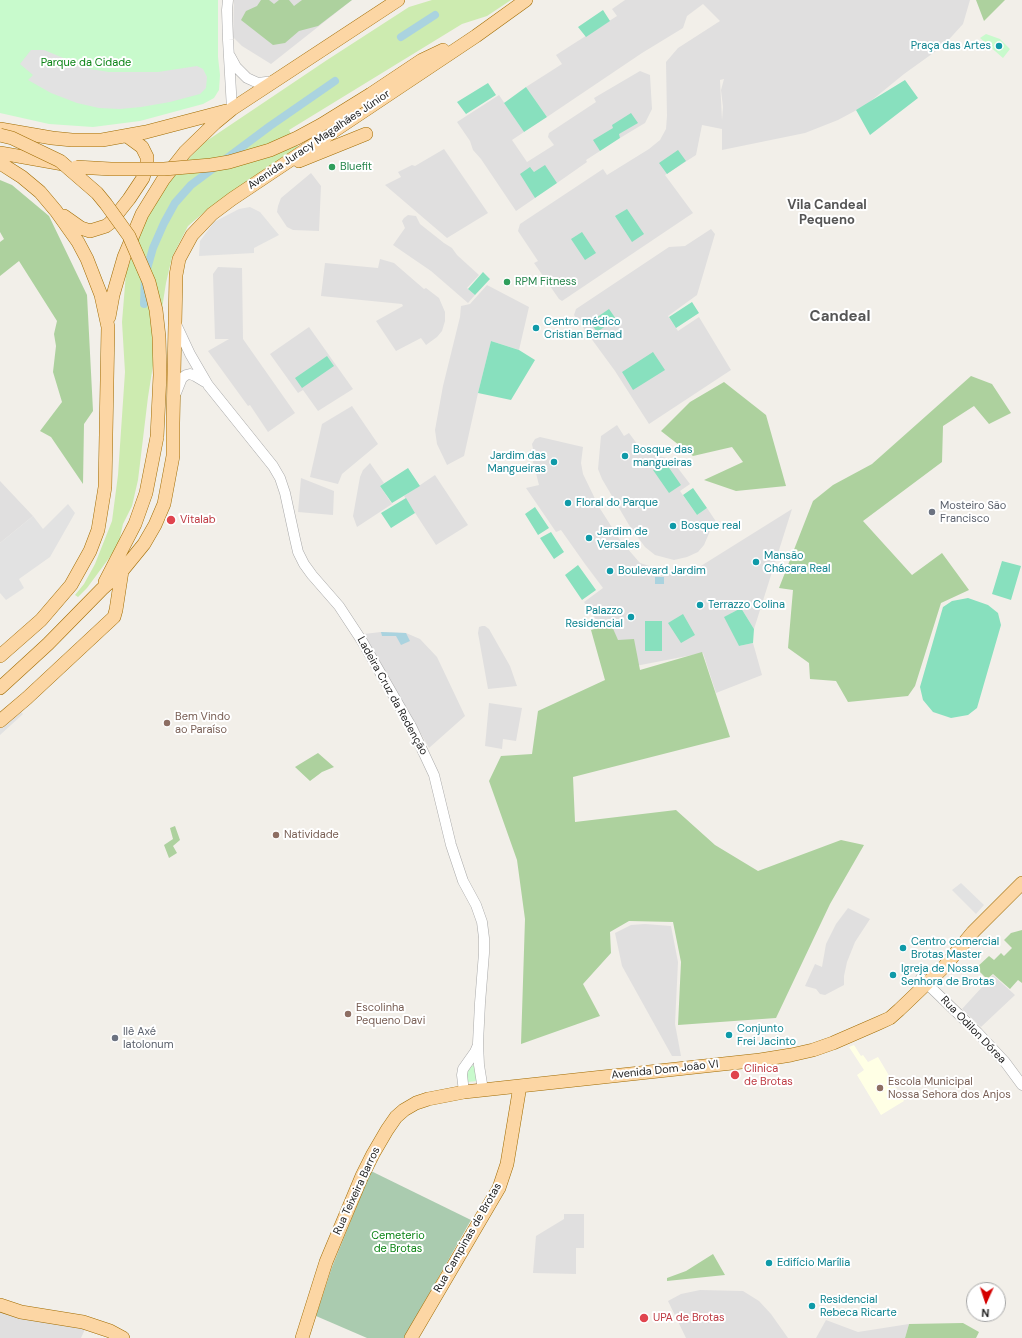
<!DOCTYPE html>
<meta charset="utf-8">
<style>
body{margin:0}
#map{position:relative;width:1022px;height:1338px;overflow:hidden;background:#f2efe9;font-family:"DM Sans",sans-serif}
canvas{display:block}
.north{position:absolute;left:966px;top:1282px;width:40px;height:40px;box-sizing:border-box;background:#fff;border:1px solid #a7a7a7;border-radius:50%;rotate:183deg;font-size:11px;font-weight:700;line-height:16px;text-align:center;color:#222}
.north::after{content:'';display:block;margin:auto;width:14px;height:18px;background:#d40000;clip-path:polygon(50% 0,100% 100%,50% 72%,0 100%)}
</style>
<div id="map">
<canvas width="1022" height="1338"></canvas>
<div class="north">N</div>
</div>
<script>
const ctx = document.querySelector('canvas').getContext('2d');
ctx.lineJoin = 'round';
function fill(path, color) {
  ctx.fillStyle = color;
  ctx.fill(path, 'evenodd');
}
function shape(rows) {
  const path = new Path2D();
  for (const r of rows) {
    path.moveTo(r[0], r[1]);
    for (let i = 2; i < r.length; i += 2) path.lineTo(r[i], r[i + 1]);
  }
  return path;
}
function stroke(path, color, width, dash) {
  ctx.strokeStyle = color;
  ctx.lineWidth = width;
  ctx.lineCap = dash ? 'butt' : 'round';
  ctx.setLineDash(dash || []);
  ctx.stroke(path);
}
function write(font, color, halo, rows, align = 'center') {
  ctx.font = font + ' "DM Sans",sans-serif';
  ctx.lineWidth = 4;
  ctx.setLineDash([]);
  ctx.textBaseline = 'middle';
  ctx.strokeStyle = halo;
  ctx.fillStyle = color;
  for (const [text, x, y, turn = 0] of rows) {
    ctx.save();
    ctx.translate(x, y);
    ctx.rotate((+turn || 0) * Math.PI / 180);
    ctx.textAlign = isNaN(turn) ? turn : align;
    if (halo) ctx.strokeText(text, 0, 0);
    ctx.fillText(text, 0, 0);
    ctx.restore();
  }
}
fill(shape([
 [234,0,352,0,271,64,242,46,233,37],
 [625,0,970,0,963,24,943,46,904,74,866,105,838,120,805,133,722,150,722,129,702,125,696,155,665,175,693,213,562,301,559,299,534,263,538,261,518,231,520,224,603,169,607,175,649,149,660,140,666,129,667,116,666,62,678,48,720,21,703,4,687,16,683,28,642,53,547,117,526,87,562,64,556,55,617,16,612,9],
 [724,79,721,90,723,107,722,120,720,80],
 [640,71,650,75,652,109,645,123,620,138,614,128,600,151,586,160,587,162,557,183,534,172,531,168,535,198,516,211,481,159,473,150,470,141,457,122,499,95,524,132,512,140,527,162,554,145,548,137,549,133,596,102,594,98],
 [444,149,488,213,447,238,385,185,401,177,398,172,412,165,415,166],
 [311,173,321,186,319,231,293,230,287,227,277,212,278,206,281,198],
 [408,215,416,216,420,224,444,243,452,248,457,255,479,275,467,288,475,295,468,303,431,271,393,245,405,228,402,221,404,218],
 [711,229,715,234,697,295,668,316,678,331,699,317,731,370,649,424,615,371,574,315,576,309,669,247,685,246],
 [380,259,394,263,424,289,426,288,439,298,445,312,445,321,442,331,437,337,426,345,421,338,396,351,376,321,403,306,402,304,321,296,325,263,378,268],
 [218,267,242,268,243,339,295,413,268,432,250,405,248,406,208,351,229,339,215,339,213,274],
 [487,285,529,307,519,350,491,341,478,393,464,456,447,465,437,444,435,430,443,386,460,317,461,306,470,304],
 [309,327,353,389,318,411,303,390,298,393,270,354],
 [352,406,378,444,342,474,338,484,310,477,322,424],
 [617,425,624,436,629,433,643,452,671,459,690,484,680,491,697,515,707,508,719,526,710,531,704,545,698,552,687,557,674,560,655,555,645,547,629,525,602,479,598,469,601,436],
 [540,437,583,447,581,463,583,474,599,507,620,540,640,563,671,573,696,569,792,509,754,629,741,608,725,617,739,646,753,643,762,675,716,693,703,653,625,668,599,624,584,602,603,588,585,564,561,530,556,532,526,488,539,485,530,450,533,449,532,444,535,439],
 [370,463,384,483,380,486,392,504,357,527,353,516,360,477,363,470],
 [435,475,468,525,436,545,404,496],
 [301,478,334,491,333,515,298,512],
 [0,481,33,516,0,543],
 [482,626,485,626,489,629,510,666,517,686,488,689,478,633,479,627],
 [381,632,406,633,420,639,437,657,465,716,429,748,364,634],
 [489,703,522,708,516,741,503,739,502,749,485,746],
 [848,908,870,919,855,942,847,962,844,976,844,985,825,995,820,994,816,989,805,986,815,964,822,967,826,944,836,924],
 [645,924,671,926,678,962,675,1024,681,1056,672,1056,622,966,615,933,631,925],
 [993,975,1015,995,981,1027,962,1009],
 [564,1214,584,1214,584,1248,576,1248,576,1274,533,1273,536,1236,564,1219],
 [700,1290,743,1291,759,1301,771,1314,788,1338,686,1338,668,1301,681,1294],
 [0,1305,90,1318,81,1338,0,1338],
 [826,1320,858,1332,909,1324,905,1338,816,1338]
]), '#e0dfdf');
fill(shape([
 [854,1045,861,1056,863,1055,868,1062,878,1057,904,1101,881,1115,857,1075,864,1070,849,1047]
]), '#ffffe5');
fill(shape([
 [432,0,511,0,487,16,462,24,289,130,298,147,208,209,188,226,172,257,166,283,148,397,138,480,132,506,123,524,118,546,87,588,78,597,75,595,84,584,95,564,112,521,118,475,125,372,122,322,126,273,141,229,154,203,170,178,205,142,327,60,409,7]
]), '#cdebb0');
fill(shape([
 [261,0,269,0,274,4,279,0,289,0,294,6,302,0,352,0,318,26,299,31,285,43,273,45,241,20,246,11,257,6],
 [976,0,1005,0,984,21],
 [0,180,12,185,49,216,87,295,93,411,84,424,83,484,51,437,40,431,62,402,53,372,56,346,54,334,57,321,19,261,0,276,0,242,4,239,0,232],
 [971,376,992,384,1011,413,989,424,974,406,943,426,942,462,863,521,912,575,942,553,969,590,941,603,915,686,908,696,848,702,836,681,810,679,809,663,788,648,793,590,779,588,813,501,833,485,872,464],
 [724,382,766,415,786,486,736,491,704,480,743,462,732,447,693,456,661,431,690,402],
 [611,624,618,640,634,639,640,670,702,652,730,737,573,777,575,822,676,810,715,845,758,871,841,840,864,845,830,904,776,1018,678,1025,681,962,673,922,629,921,610,932,611,953,583,984,600,1016,521,1044,525,919,517,860,489,781,501,756,532,754,538,711,605,680,591,630],
 [318,753,334,767,322,772,310,781,295,767],
 [175,826,180,840,173,846,177,853,169,858,164,845,173,839,170,828],
 [1022,930,1022,983,1018,980,1010,989,993,974,987,979,976,968,989,956,994,960,1001,953,1004,956,1012,948,1004,940,1011,933],
 [713,1254,725,1275,667,1281,667,1278,686,1271],
 [963,1323,979,1332,976,1338,905,1338,909,1324]
]), '#add19e');
fill(shape([
 [371,1171,471,1220,404,1338,367,1338,316,1316,332,1267]
]), '#aacbaf');
fill(shape([
 [0,0,218,0,218,57,220,75,219,90,214,98,203,104,140,121,93,127,49,124,0,113],
 [986,34,1000,39,1010,49,1003,58,980,38],
 [469,1065,476,1066,478,1081,467,1082,466,1066]
]), '#c8facc');
fill(shape([
 [603,10,610,21,586,37,578,27],
 [905,80,918,98,870,135,856,110],
 [488,83,496,95,466,114,457,102],
 [526,87,547,117,524,132,504,103],
 [631,113,638,123,619,134,620,138,600,151,593,140,613,128,612,125],
 [678,150,686,161,667,174,659,163],
 [545,165,557,183,535,198,520,174,530,167,534,172],
 [627,209,644,234,632,242,615,216],
 [582,232,596,253,585,260,571,239],
 [483,272,490,279,475,295,468,289],
 [692,302,699,313,676,328,669,317],
 [609,309,616,319,597,332,590,322],
 [491,341,519,350,535,360,511,400,478,393],
 [653,352,665,370,633,390,622,372],
 [327,356,334,366,302,388,295,378],
 [665,462,681,485,669,493,653,470],
 [408,468,420,486,392,503,380,486],
 [693,488,707,508,697,515,683,495],
 [406,498,415,513,391,528,381,513],
 [535,507,549,528,538,535,525,514],
 [551,532,564,552,554,559,540,538],
 [1002,561,1021,566,1011,600,992,594],
 [578,565,596,590,582,600,565,575],
 [968,598,988,605,998,613,1001,625,977,708,968,715,951,718,933,712,923,700,920,687,943,607,952,601],
 [741,608,754,629,753,643,739,646,724,617],
 [683,614,695,635,681,643,668,623],
 [645,621,662,621,662,651,645,651]
]), '#88e0be');
fill(shape([
 [31,50,44,50,90,69,109,72,158,72,197,66,203,69,207,77,206,88,200,94,170,102,141,107,120,109,99,108,77,103,51,93,28,80,33,75,20,64],
 [250,207,260,212,279,235,254,248,254,253,199,256,200,241,214,222,239,209],
 [68,504,75,513,50,557,19,579,24,588,6,600,0,593,0,543,33,516,43,529],
 [19,710,23,714,0,735,0,727],
 [961,883,984,905,976,914,952,890]
]), '#e2e2e2');
fill(shape([
 [655,577,664,577,664,584,655,584],
 [381,632,406,633,410,641,401,645,396,636,382,636]
]), '#aad3df');
stroke(shape([
 [401,37,435,15],
 [144,304,145,276,153,248,164,223,175,203,191,185,270,126,335,81]
]), '#aad3df', 8);
const minor = shape([
 [228,0,227,10,228,40,232,109],
 [230,56,236,67,247,78,258,83,274,81],
 [176,324,190,354,208,385,273,466,280,478,285,493,295,539,298,552,304,564,312,575,339,606,362,641,412,728,434,775,451,845,463,881,476,905,482,922,484,938,484,953,480,1003,478,1043,479,1065,483,1090],
 [176,393,182,378,186,375,190,374,195,376,205,382],
 [921,978,977,1032,1005,1062,1022,1085],
 [464,1092,462,1075,463,1069,475,1052,478,1045]
]);
const major = shape([
 [371,94,422,60,443,50],
 [0,129,52,138,72,140,102,140,146,132,226,111],
 [0,153,63,164],
 [299,161,366,134],
 [0,163,22,177,40,192,56,211,78,242,87,259,101,295,108,327,105,487,98,530,90,551,71,585,41,620,0,656],
 [64,216,81,228,90,231,106,226,110,223,129,199,143,178,147,164,147,157,142,147,127,136],
 [109,317,113,295,124,257,142,214,163,180,185,152,215,123,232,109,398,0],
 [105,582,135,524,146,493,157,437],
 [0,688,48,644,102,589,122,571,144,544,155,525,164,504,173,456,173,423,176,275,179,259,192,235,212,214,232,199,476,36,526,0],
 [0,721,27,698,114,617,116,610,122,571],
 [0,1305,21,1312,83,1322,110,1331,123,1338],
 [302,1338,326,1262,362,1176,373,1154,387,1130,396,1117,404,1110,416,1103,428,1099,464,1092,760,1060,791,1055,813,1050,833,1043,879,1023,890,1018,899,1010,944,967,973,932,1022,883],
 [411,1338,499,1188,507,1164,520,1086]
]);
stroke(minor, '#a9a9a9', 11);
stroke(major, '#a06b00', 14);
stroke(minor, '#fff', 10);
stroke(major, '#fcd6a4', 13);
const majorBridge = shape([
 [0,135,12,138,60,161,97,193,106,204,129,236,149,282,156,310,159,337,160,375,157,437],
 [76,167,111,169,164,169,211,165,229,162,270,150,297,138,321,125,371,94]
]);
stroke(majorBridge, '#a06b00', 14, []);
stroke(majorBridge, '#fcd6a4', 13);
for (const [x, y, r, color] of [
 [999,46,4,"#0f9aa8"],
 [332,167,4,"#2e9e5b"],
 [507,282,4,"#2e9e5b"],
 [536,328,4,"#0f9aa8"],
 [625,456,4,"#0f9aa8"],
 [554,462,4,"#0f9aa8"],
 [568,503,4,"#0f9aa8"],
 [932,512,4,"#6b7280"],
 [171,520,5,"#e0444e"],
 [673,526,4,"#0f9aa8"],
 [589,538,4,"#0f9aa8"],
 [756,562,4,"#0f9aa8"],
 [610,571,4,"#0f9aa8"],
 [700,605,4,"#0f9aa8"],
 [631,617,4,"#0f9aa8"],
 [167,723,4,"#8d6e63"],
 [276,835,4,"#8d6e63"],
 [903,948,4,"#0f9aa8"],
 [893,975,4,"#0f9aa8"],
 [348,1014,4,"#8d6e63"],
 [729,1035,4,"#0f9aa8"],
 [115,1038,4,"#6b7280"],
 [735,1075,5,"#e0444e"],
 [880,1088,4,"#8d6e63"],
 [769,1263,4,"#0f9aa8"],
 [812,1306,4,"#0f9aa8"],
 [644,1318,5,"#e0444e"]
]) {
  const dot = new Path2D();
  dot.arc(x, y, r, 0, 2 * Math.PI);
  ctx.fillStyle = color;
  ctx.fill(dot);
  stroke(dot, '#fff', 1.5);
}
write('11px', '#0d838f', '#fff', [
 ["Praça das Artes",991,46,"right"],
 ["Centro médico",544,322],
 ["Cristian Bernad",544,335],
 ["Bosque das",633,450],
 ["mangueiras",633,463],
 ["Jardim das",546,456,"right"],
 ["Mangueiras",546,469,"right"],
 ["Floral do Parque",576,503],
 ["Bosque real",681,526],
 ["Jardim de",597,532],
 ["Versales",597,545],
 ["Mansão",764,556],
 ["Chácara Real",764,569],
 ["Boulevard Jardim",618,571],
 ["Terrazzo Colina",708,605],
 ["Palazzo",623,611,"right"],
 ["Residencial",623,624,"right"],
 ["Centro comercial",911,942],
 ["Brotas Master",911,955],
 ["Igreja de Nossa",901,969],
 ["Senhora de Brotas",901,982],
 ["Conjunto",737,1029],
 ["Frei Jacinto",737,1042],
 ["Edifício Marília",777,1263],
 ["Residencial",820,1300],
 ["Rebeca Ricarte",820,1313]
], 'left');
write('11px', '#0c8416', '#fff', [
 ["Parque da Cidade",86,63],
 ["Cemeterio",398,1236],
 ["de Brotas",398,1249]
]);
write('11px', '#222', '#fff', [
 ["Avenida Juracy Magalhães Júnior",319,140,-34],
 ["Ladeira Cruz da Redenção",392,696,61],
 ["Rua Odilon Dórea",973,1030,46],
 ["Avenida Dom João VI",665,1070,-6],
 ["Rua Teixeira Barros",357,1191,-65],
 ["Rua Campinas de Brotas",468,1238,-60]
]);
write('11px', '#27864d', '#fff', [
 ["Bluefit",340,167],
 ["RPM Fitness",515,282]
], 'left');
write('11px', '#5b616d', '#fff', [
 ["Mosteiro São",940,506],
 ["Francisco",940,519],
 ["Ilê Axé",123,1032],
 ["Iatolonum",123,1045]
], 'left');
write('11px', '#be3a42', '#fff', [
 ["Vitalab",180,520],
 ["Clinica",744,1069],
 ["de Brotas",744,1082],
 ["UPA de Brotas",653,1318]
], 'left');
write('11px', '#785e54', '#fff', [
 ["Bem Vindo",175,717],
 ["ao Paraíso",175,730],
 ["Natividade",284,835],
 ["Escolinha",356,1008],
 ["Pequeno Davi",356,1021],
 ["Escola Municipal",888,1082],
 ["Nossa Sehora dos Anjos",888,1095]
], 'left');
write('bold 13px', '#555', '#fff', [
 ["Vila Candeal",827,206],
 ["Pequeno",827,221]
]);
write('bold 15px', '#555', '#fff', [
 ["Candeal",840,317]
]);
</script>
